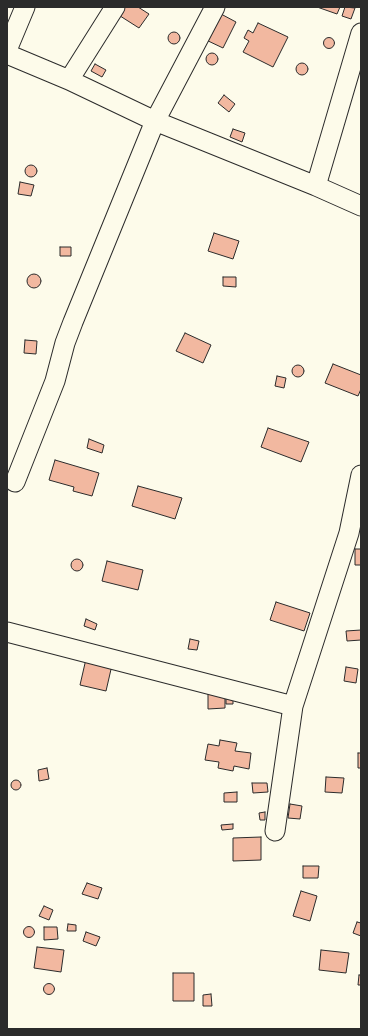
<!DOCTYPE html>
<style>
body{margin:0}
#map{position:relative;width:368px;height:1036px;overflow:hidden;background:#fdfbea;font-family:"Nunito Sans",sans-serif}
canvas{display:block}
.frame{position:absolute;inset:0;border:8px solid #2b2b2b;pointer-events:none}
</style>
<div id="map">
<canvas width="368" height="1036"></canvas>
<div class="frame"></div>
</div>
<script>
const ctx = document.querySelector('canvas').getContext('2d');
ctx.lineJoin = 'round';
function fill(path, color) {
  ctx.fillStyle = color;
  ctx.fill(path, 'evenodd');
}
function shape(rows) {
  const path = new Path2D();
  for (const r of rows) {
    if (r.length === 3) {
      path.moveTo(r[0] + r[2], r[1]);
      path.arc(r[0], r[1], r[2], 0, 2 * Math.PI);
      continue;
    }
    path.moveTo(r[0], r[1]);
    for (let i = 2; i < r.length; i += 2) path.lineTo(r[i], r[i + 1]);
  }
  return path;
}
function stroke(path, color, width, dash) {
  ctx.strokeStyle = color;
  ctx.lineWidth = width;
  ctx.lineCap = dash ? 'butt' : 'round';
  ctx.setLineDash(dash || []);
  ctx.stroke(path);
}
const building = shape([
 [122,7,138,7,149,14,139,28,117,14,122,7],
 [317,7,340,7,337,14,317,7],
 [345,7,355,8,351,19,342,16,345,7],
 [221,14,236,22,223,48,204,39,221,14],
 [258,23,288,37,273,67,243,52,249,41,244,38,248,30,253,33,258,23],
 [174,38,6],
 [329,43,5.5],
 [212,59,6],
 [302,69,6],
 [95,64,106,70,102,77,91,71,95,64],
 [224,95,235,104,229,112,218,103,224,95],
 [233,129,245,133,242,142,230,137,233,129],
 [31,171,6],
 [20,182,34,185,31,196,18,194,20,182],
 [214,233,239,241,233,259,208,251,214,233],
 [60,247,71,247,71,256,60,256,60,247],
 [34,281,7],
 [223,277,236,277,236,287,223,286,223,277],
 [185,333,211,345,203,363,176,351,185,333],
 [25,340,37,341,36,354,24,353,25,340],
 [333,364,361,375,361,389,358,396,325,383,333,364],
 [298,371,6],
 [277,376,286,378,284,388,275,386,277,376],
 [268,428,309,442,301,462,261,447,268,428],
 [89,439,104,445,102,453,87,448,89,439],
 [55,460,99,473,92,496,73,491,74,487,49,480,55,460],
 [138,486,182,498,175,519,132,506,138,486],
 [355,549,361,549,361,565,355,565,355,549],
 [77,565,6],
 [107,561,143,570,138,590,102,581,107,561],
 [276,602,310,613,304,631,270,620,276,602],
 [86,619,97,624,95,630,84,626,86,619],
 [361,630,361,640,347,641,346,631,361,630],
 [190,639,199,641,197,650,188,649,190,639],
 [86,659,112,665,106,691,80,685,86,659],
 [346,667,358,669,356,683,344,681,346,667],
 [208,690,225,690,225,708,208,709,208,690],
 [226,694,233,694,233,704,226,704,226,694],
 [220,740,237,743,235,751,251,753,249,769,234,766,233,771,218,768,219,762,205,760,208,744,219,746,220,740],
 [358,753,361,753,361,768,358,768,358,753],
 [47,768,49,779,39,781,38,770,47,768],
 [326,777,344,778,342,793,325,792,326,777],
 [16,785,5],
 [252,783,267,783,268,792,253,793,252,783],
 [237,792,237,802,224,802,224,793,237,792],
 [290,804,302,806,300,819,288,818,290,804],
 [265,812,265,820,260,820,259,813,265,812],
 [233,824,233,829,222,830,221,825,233,824],
 [261,837,261,860,233,861,233,838,261,837],
 [303,866,319,866,318,878,303,878,303,866],
 [87,883,102,888,98,899,82,894,87,883],
 [301,891,317,896,310,921,293,916,301,891],
 [44,906,53,910,49,920,39,916,44,906],
 [357,922,361,923,361,936,353,933,357,922],
 [68,924,76,925,76,931,67,931,68,924],
 [29,932,5.5],
 [44,927,57,927,58,939,44,940,44,927],
 [86,932,100,937,96,946,83,941,86,932],
 [37,947,64,950,61,972,34,968,37,947],
 [321,950,349,953,346,973,319,970,321,950],
 [173,973,194,973,194,1001,173,1001,173,973],
 [359,975,361,975,361,985,358,985,359,975],
 [49,989,5.5],
 [211,994,212,1006,203,1006,203,995,211,994]
]);
fill(building, '#f2b8a0');
stroke(building, '#2b2b2b', 1);
const minor = shape([
 [7,50,25,7],
 [7,54,69,80,155,121,316,186,361,206],
 [69,80,115,7],
 [316,186,361,33],
 [15,482,55,381,65,343,73,322,155,121,215,7],
 [7,632,293,706],
 [275,831,293,706,349,533,361,475]
]);
stroke(minor, '#2b2b2b', 21);
stroke(minor, '#fdfbea', 19);
</script>
